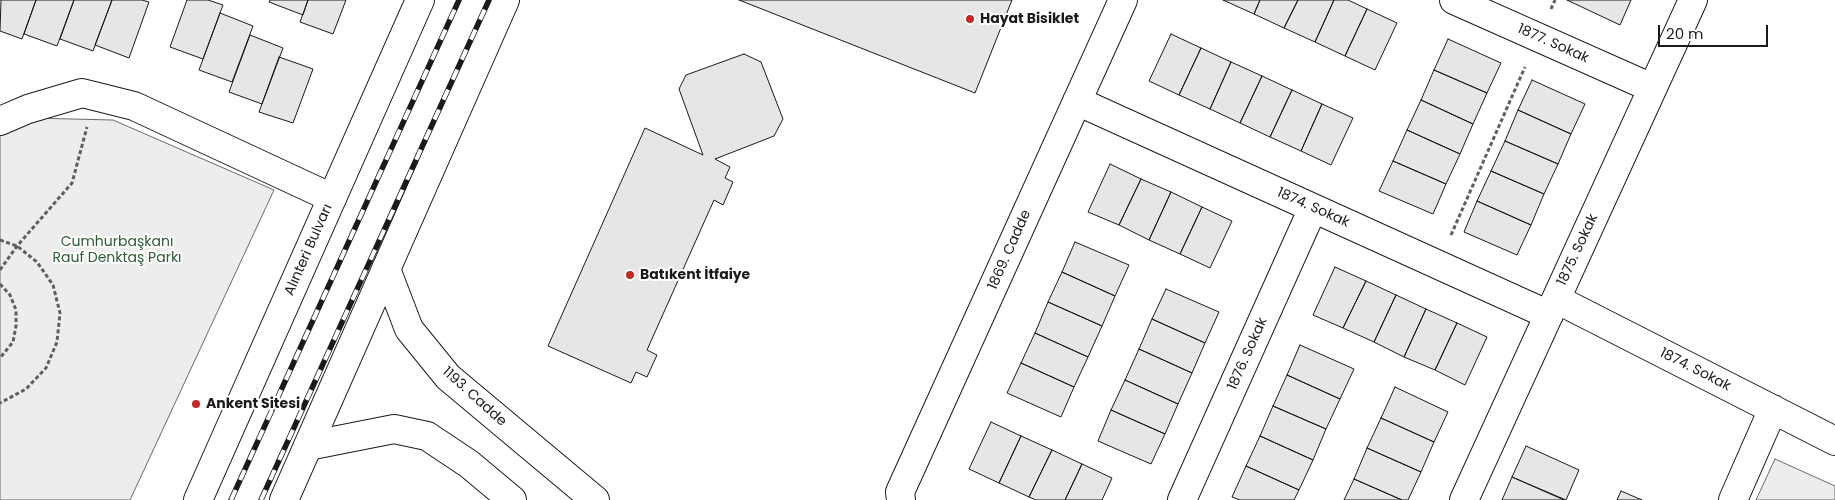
<!DOCTYPE html>
<meta charset="utf-8">
<style>
body{margin:0}
#map{position:relative;width:1835px;height:500px;overflow:hidden;background:#fff;font-family:Poppins,sans-serif}
canvas{display:block}
.scale{position:absolute;left:1658px;top:25px;width:110px;height:22px;box-sizing:border-box;border:2px solid #1a1a1a;border-top:0;padding-left:6px;font-size:15px;line-height:18px;white-space:nowrap;color:#1a1a1a;-webkit-text-stroke:4px #fff;paint-order:stroke}
</style>
<div id="map">
<canvas width="1835" height="500"></canvas>
<div class="scale">20 m</div>
</div>
<script>
const ctx = document.querySelector('canvas').getContext('2d');
ctx.lineJoin = 'round';
function fill(path, color) {
  ctx.fillStyle = color;
  ctx.fill(path, 'evenodd');
}
function shape(rows) {
  const path = new Path2D();
  for (const r of rows) {
    path.moveTo(r[0], r[1]);
    for (let i = 2; i < r.length; i += 2) path.lineTo(r[i], r[i + 1]);
  }
  return path;
}
function stroke(path, color, width, dash) {
  ctx.strokeStyle = color;
  ctx.lineWidth = width;
  ctx.lineCap = dash ? 'butt' : 'round';
  ctx.setLineDash(dash || []);
  ctx.stroke(path);
}
function write(font, color, halo, rows, align = 'center') {
  ctx.font = font + ' Poppins,sans-serif';
  ctx.lineWidth = 4;
  ctx.setLineDash([]);
  ctx.textBaseline = 'middle';
  ctx.strokeStyle = halo;
  ctx.fillStyle = color;
  for (const [text, x, y, turn = 0] of rows) {
    ctx.save();
    ctx.translate(x, y);
    ctx.rotate((+turn || 0) * Math.PI / 180);
    ctx.textAlign = isNaN(turn) ? turn : align;
    if (halo) ctx.strokeText(text, 0, 0);
    ctx.fillText(text, 0, 0);
    ctx.restore();
  }
}
const built = shape([
 [31,118,113,120,274,190,130,500,0,500,0,134,31,118],
 [1775,459,1835,486,1835,500,1756,500,1775,459]
]);
fill(built, '#ededed');
stroke(built, '#6a6a6a', 1);
const building = shape([
 [1,0,36,0,22,39,0,31,1,0],
 [36,0,74,0,57,46,24,34,36,0],
 [74,0,112,0,93,51,60,39,74,0],
 [112,0,142,0,149,2,129,58,95,45,112,0],
 [187,0,208,0,223,5,203,59,170,47,187,0],
 [270,0,308,0,303,15,269,2,270,0],
 [308,0,346,0,333,34,300,22,308,0],
 [739,0,1012,0,975,93,739,0],
 [1223,0,1260,0,1254,14,1223,0],
 [1260,0,1298,0,1284,28,1254,14,1260,0],
 [1298,0,1334,0,1315,42,1284,28,1298,0],
 [1334,0,1348,0,1367,9,1345,56,1315,42,1334,0],
 [1567,0,1631,0,1620,25,1567,0],
 [1367,9,1397,23,1375,70,1345,56,1367,9],
 [220,13,253,26,232,82,199,70,220,13],
 [1171,34,1201,48,1179,95,1149,81,1171,34],
 [250,35,283,48,262,104,229,92,250,35],
 [1448,39,1501,63,1487,93,1434,70,1448,39],
 [1201,48,1231,62,1210,109,1179,95,1201,48],
 [744,54,761,62,783,119,774,136,715,159,730,167,725,178,733,182,723,205,714,200,647,350,657,355,647,377,636,372,631,383,548,346,645,128,703,155,679,89,686,75,744,54],
 [279,57,313,69,293,123,259,112,279,57],
 [1231,62,1262,76,1240,123,1210,109,1231,62],
 [1434,70,1487,93,1473,124,1421,100,1434,70],
 [1262,76,1292,90,1270,137,1240,123,1262,76],
 [1532,80,1585,104,1571,134,1518,110,1532,80],
 [1292,90,1322,104,1301,151,1270,137,1292,90],
 [1421,100,1473,124,1460,154,1407,130,1421,100],
 [1322,104,1353,118,1331,165,1301,151,1322,104],
 [1518,110,1571,134,1558,164,1505,141,1518,110],
 [1407,130,1460,154,1446,184,1393,161,1407,130],
 [1505,141,1558,164,1544,194,1491,171,1505,141],
 [1393,161,1446,184,1433,214,1379,191,1393,161],
 [1110,164,1141,179,1119,225,1088,212,1110,164],
 [1491,171,1544,194,1531,225,1477,201,1491,171],
 [1141,179,1171,192,1149,240,1119,225,1141,179],
 [1171,192,1202,207,1180,254,1149,240,1171,192],
 [1477,201,1531,225,1517,255,1464,232,1477,201],
 [1202,207,1232,221,1210,268,1180,254,1202,207],
 [1075,242,1129,265,1115,296,1062,272,1075,242],
 [1335,267,1366,281,1343,328,1313,315,1335,267],
 [1062,272,1115,296,1102,326,1048,302,1062,272],
 [1366,281,1396,295,1374,342,1343,328,1366,281],
 [1166,289,1219,312,1205,343,1152,319,1166,289],
 [1396,295,1426,309,1404,357,1374,342,1396,295],
 [1048,302,1102,326,1088,357,1035,333,1048,302],
 [1426,309,1457,323,1435,370,1404,357,1426,309],
 [1152,319,1205,343,1192,373,1139,349,1152,319],
 [1457,323,1487,337,1465,385,1435,370,1457,323],
 [1035,333,1088,357,1074,387,1021,363,1035,333],
 [1300,345,1354,369,1340,399,1287,375,1300,345],
 [1139,349,1192,373,1178,404,1125,380,1139,349],
 [1021,363,1074,387,1061,417,1007,393,1021,363],
 [1287,375,1340,399,1326,429,1273,406,1287,375],
 [1125,380,1178,404,1165,434,1111,410,1125,380],
 [1395,387,1448,412,1434,442,1381,418,1395,387],
 [1273,406,1326,429,1313,460,1260,436,1273,406],
 [1111,410,1165,434,1151,464,1098,441,1111,410],
 [1381,418,1434,442,1421,472,1367,448,1381,418],
 [991,422,1021,436,999,483,969,469,991,422],
 [1021,436,1052,450,1029,497,999,483,1021,436],
 [1260,436,1313,460,1299,490,1246,466,1260,436],
 [1526,446,1579,470,1566,500,1512,477,1526,446],
 [1367,448,1421,472,1408,500,1402,500,1354,479,1367,448],
 [1052,450,1082,464,1065,500,1036,500,1029,497,1052,450],
 [1082,464,1112,478,1102,500,1065,500,1082,464],
 [1246,466,1299,490,1294,500,1240,500,1232,497,1246,466],
 [1512,477,1564,500,1502,500,1512,477],
 [1354,479,1402,500,1344,500,1354,479],
 [1621,491,1642,500,1617,500,1621,491]
]);
fill(building, '#e6e6e6');
stroke(building, '#1a1a1a', 1);
const street = shape([
 [1454,0,1652,88],
 [1077,101,1549,315],
 [0,121,28,109,82,93,134,106,332,198],
 [1556,299,1835,441],
 [901,500,900,492,1123,0],
 [1182,500,1313,208],
 [1464,500,1693,0],
 [1733,500,1773,409]
]);
const secondary = shape([
 [386,269,409,329,448,377,595,500],
 [308,446,394,429,427,436,469,464,512,500]
]);
const primary = shape([
 [198,500,420,0],
 [284,500,505,0]
]);
stroke(street, '#1a1a1a', 30);
stroke(secondary, '#1a1a1a', 30);
stroke(primary, '#1a1a1a', 30);
stroke(shape([
 [1551,9,1555,0],
 [1451,235,1525,67],
 [0,240,17,246,37,262,53,285,60,313,57,342,46,368,26,389,0,403],
 [0,270,17,246,72,183,87,127],
 [0,284,10,295,16,310,16,326,13,342,0,358]
]), '#5f5f5f', 3, [4, 2.5]);
stroke(street, '#fff', 28);
stroke(secondary, '#fff', 28);
stroke(primary, '#fff', 28);
const rail = shape([
 [231,500,459,0],
 [261,500,489,0]
]);
stroke(rail, '#1a1a1a', 5.5);
stroke(rail, '#fff', 4, [11]);
for (const [x, y, r, color] of [
 [970,19,5,"#c62828"],
 [630,275,5,"#c62828"],
 [196,404,5,"#c62828"]
]) {
  const dot = new Path2D();
  dot.arc(x, y, r, 0, 2 * Math.PI);
  ctx.fillStyle = color;
  ctx.fill(dot);
  stroke(dot, '#fff', 2);
}
write('bold 14px', '#1a1a1a', '#fff', [
 ["Hayat Bisiklet",980,19],
 ["Batıkent İtfaiye",640,275],
 ["Ankent Sitesi",206,404]
], 'left');
write('14px', '#1a1a1a', '#fff', [
 ["1877. Sokak",1553,44,24],
 ["1874. Sokak",1313,208,24],
 ["Alınteri Bulvarı",309,250,-66],
 ["1869. Cadde",1010,250,-66],
 ["1875. Sokak",1578,250,-65],
 ["1876. Sokak",1248,354,-66],
 ["1874. Sokak",1695,370,27],
 ["1193. Cadde",474,397,42]
]);
write('14px', '#2b5a34', '#fff', [
 ["Cumhurbaşkanı",117,242],
 ["Rauf Denktaş Parkı",117,258]
]);
</script>
